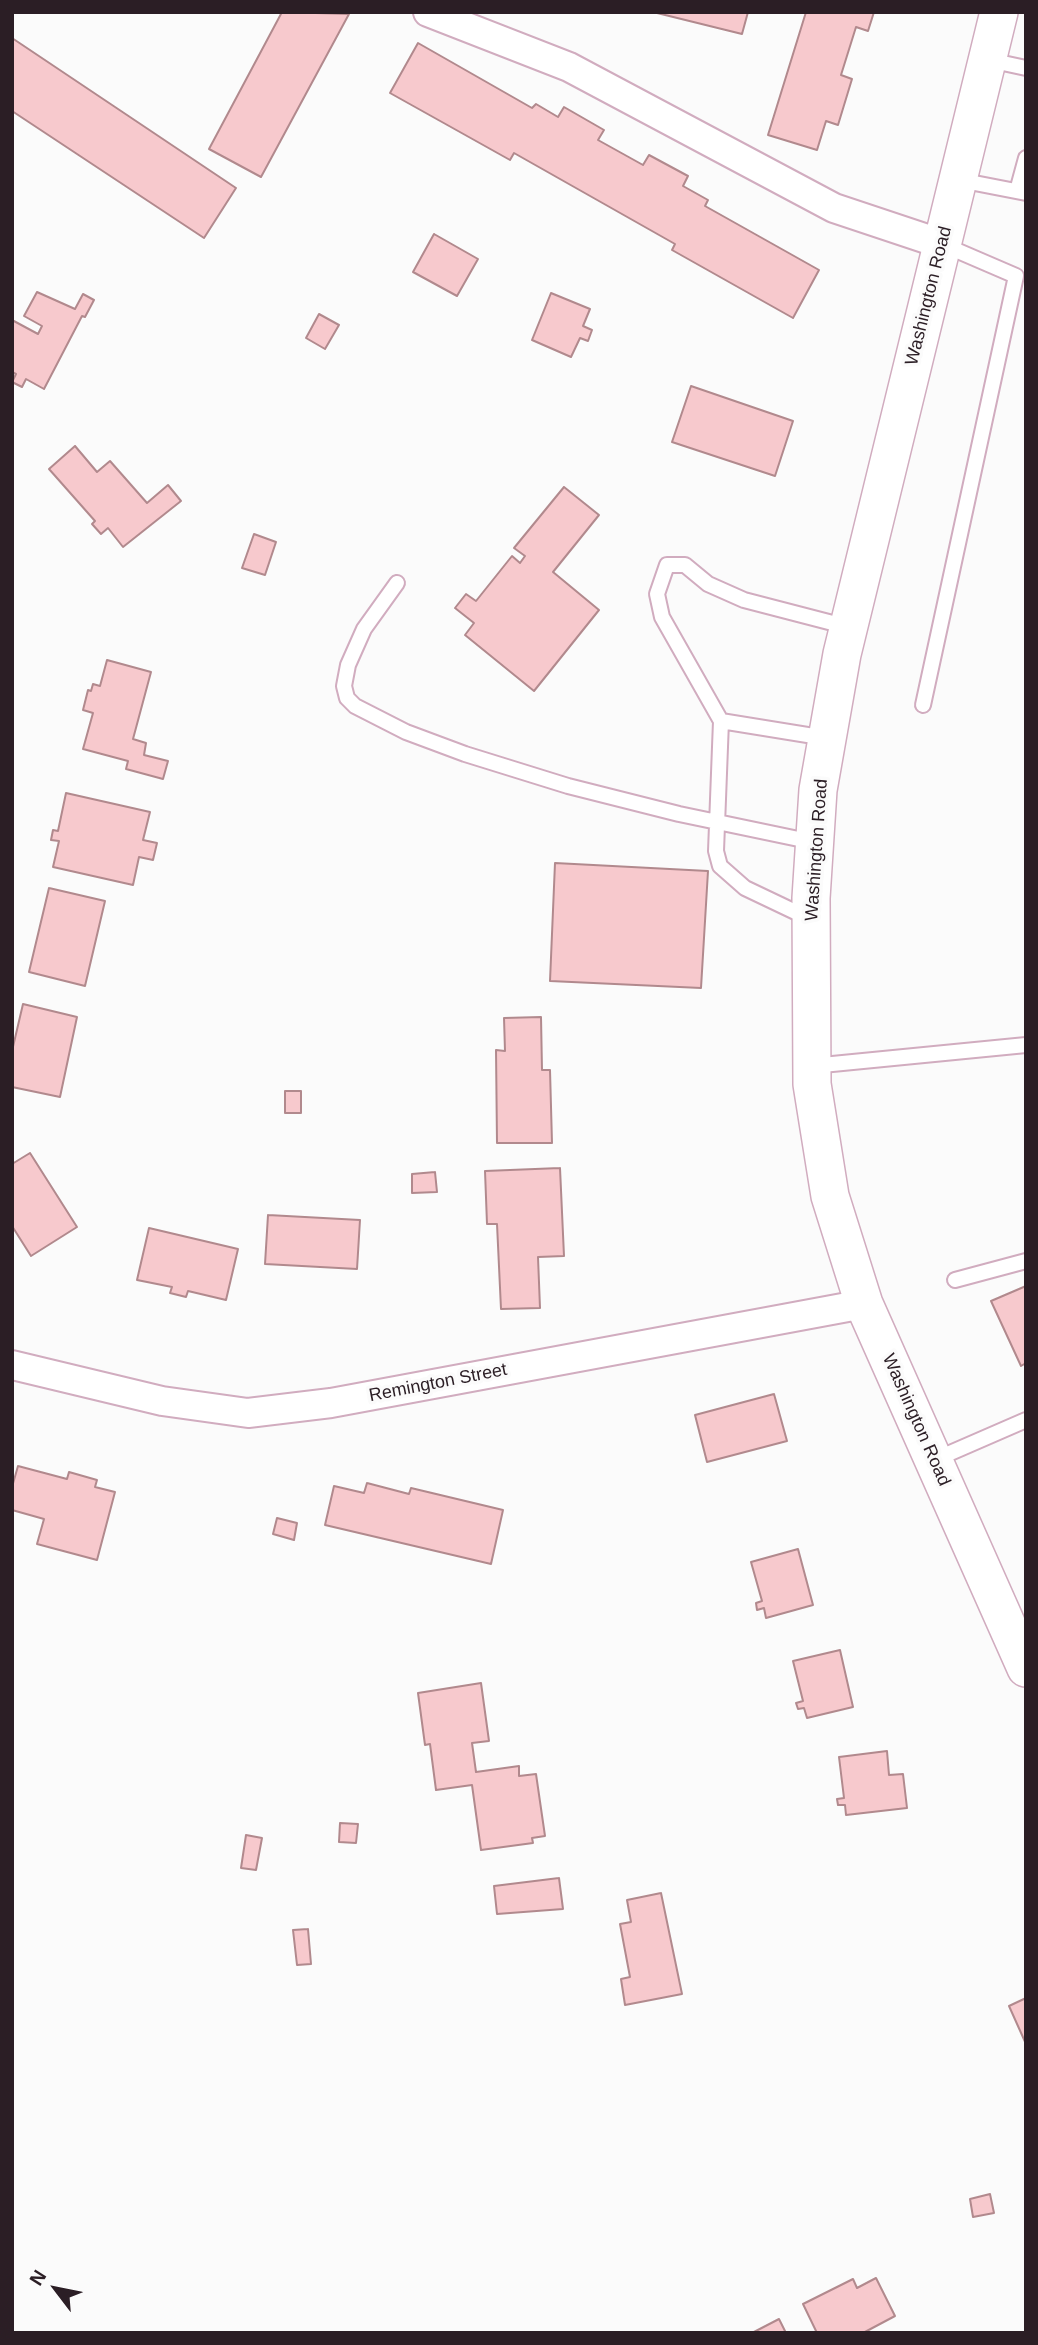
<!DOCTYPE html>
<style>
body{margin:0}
#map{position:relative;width:1038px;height:2345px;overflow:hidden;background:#fbfbfb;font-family:Arial,sans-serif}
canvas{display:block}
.frame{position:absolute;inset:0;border:14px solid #2b1e25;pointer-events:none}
.north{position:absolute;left:21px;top:2254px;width:70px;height:70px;-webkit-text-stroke:5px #fbfbfb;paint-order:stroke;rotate:302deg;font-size:19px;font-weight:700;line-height:28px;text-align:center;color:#2b1e25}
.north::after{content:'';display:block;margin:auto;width:24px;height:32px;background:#2b1e25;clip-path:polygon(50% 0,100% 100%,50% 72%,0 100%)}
</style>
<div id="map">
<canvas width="1038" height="2345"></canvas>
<div class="frame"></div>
<div class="north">N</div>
</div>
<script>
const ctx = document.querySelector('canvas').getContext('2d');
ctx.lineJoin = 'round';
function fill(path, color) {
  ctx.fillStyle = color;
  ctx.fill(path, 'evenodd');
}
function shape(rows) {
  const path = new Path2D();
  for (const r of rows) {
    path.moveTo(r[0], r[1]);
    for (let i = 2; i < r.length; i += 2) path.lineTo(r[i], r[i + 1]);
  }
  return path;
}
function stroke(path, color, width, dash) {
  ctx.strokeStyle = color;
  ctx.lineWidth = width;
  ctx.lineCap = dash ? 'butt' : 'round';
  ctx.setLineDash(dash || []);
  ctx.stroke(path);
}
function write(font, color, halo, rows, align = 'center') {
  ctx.font = font + ' Arial,sans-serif';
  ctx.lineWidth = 7;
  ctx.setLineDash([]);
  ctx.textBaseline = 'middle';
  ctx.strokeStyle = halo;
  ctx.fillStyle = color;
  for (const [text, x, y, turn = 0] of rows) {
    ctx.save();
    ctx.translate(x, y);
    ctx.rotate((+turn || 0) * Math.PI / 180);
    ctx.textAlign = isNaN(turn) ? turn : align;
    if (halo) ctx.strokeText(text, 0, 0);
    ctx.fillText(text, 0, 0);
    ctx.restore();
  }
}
const building = shape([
 [282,12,349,14,261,177,209,149,282,12],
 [653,12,748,12,742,34,653,12],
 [806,12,874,12,868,31,856,27,841,75,852,79,838,125,826,121,817,150,768,135,806,12],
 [12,38,236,188,204,238,12,111,12,38],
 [418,43,532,108,536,104,558,117,564,107,604,130,598,140,643,165,649,155,688,176,683,186,708,200,705,206,819,270,793,318,672,250,675,244,514,153,510,160,390,93,418,43],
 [434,234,478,259,457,296,413,272,434,234],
 [37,292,75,309,83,294,94,300,85,317,82,316,44,389,26,379,22,387,12,382,16,374,12,372,12,320,38,334,42,326,24,316,37,292],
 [551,293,590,309,583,326,592,330,588,341,580,338,571,357,532,340,551,293],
 [319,314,339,325,325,349,306,338,319,314],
 [691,386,793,421,775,476,672,442,691,386],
 [75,446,97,472,110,461,147,503,168,485,181,501,123,547,108,528,101,534,92,524,95,521,49,469,75,446],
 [564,487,599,515,553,572,599,610,534,691,465,635,474,623,455,608,466,594,476,601,512,556,520,563,525,556,514,548,564,487],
 [254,534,276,542,265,575,242,568,254,534],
 [107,660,151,672,133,739,146,743,144,755,168,761,163,779,126,769,128,761,83,749,93,713,83,710,88,690,91,691,93,684,100,686,107,660],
 [66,793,150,812,143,840,157,843,153,860,139,857,133,885,53,867,59,841,51,840,53,830,58,831,66,793],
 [555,863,708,871,701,988,550,981,555,863],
 [49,888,105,901,85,986,29,972,49,888],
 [23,1004,77,1017,60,1097,12,1087,12,1051,23,1004],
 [541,1017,542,1070,550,1070,552,1143,497,1143,496,1050,505,1051,504,1018,541,1017],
 [285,1091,301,1091,301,1113,285,1113,285,1091],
 [30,1153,77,1227,31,1256,12,1226,12,1164,30,1153],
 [560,1168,564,1256,538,1257,540,1308,501,1309,497,1224,487,1224,485,1171,560,1168],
 [435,1172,437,1192,412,1193,412,1174,435,1172],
 [268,1215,360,1220,357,1269,265,1264,268,1215],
 [149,1228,238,1249,226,1300,188,1291,186,1297,170,1293,172,1287,137,1280,149,1228],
 [1026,1286,1026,1363,1021,1366,991,1301,1026,1286],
 [774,1394,787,1441,707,1462,695,1415,774,1394],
 [18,1466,67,1479,69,1472,97,1480,95,1487,115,1492,97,1560,37,1544,44,1519,12,1510,12,1487,18,1466],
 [367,1483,409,1494,411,1488,503,1510,491,1564,325,1525,334,1486,364,1493,367,1483],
 [277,1518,297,1523,294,1540,273,1534,277,1518],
 [798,1549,813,1605,766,1618,764,1608,757,1610,756,1603,762,1601,751,1562,798,1549],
 [840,1650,853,1707,807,1718,804,1708,798,1709,796,1703,803,1701,793,1661,840,1650],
 [481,1683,489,1741,472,1743,476,1772,519,1766,519,1776,536,1774,545,1836,532,1838,533,1843,481,1850,472,1785,436,1790,430,1744,425,1745,418,1693,481,1683],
 [887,1751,889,1775,903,1774,907,1808,846,1815,845,1805,838,1805,837,1799,844,1798,839,1757,887,1751],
 [340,1823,358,1824,356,1843,339,1842,340,1823],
 [246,1835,262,1838,256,1870,241,1868,246,1835],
 [559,1878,563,1909,497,1914,494,1886,559,1878],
 [661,1893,682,1994,625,2005,621,1979,630,1977,620,1924,631,1922,627,1900,661,1893],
 [308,1929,311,1964,297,1965,293,1930,308,1929],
 [1026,1998,1026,2044,1009,2006,1026,1998],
 [990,2194,994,2213,973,2217,970,2199,990,2194],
 [876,2278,895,2316,863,2333,817,2333,803,2304,853,2279,857,2288,876,2278],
 [779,2319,786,2333,752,2333,779,2319]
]);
fill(building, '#f7c9cd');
stroke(building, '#b1898d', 2);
const service = shape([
 [989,60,1026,68],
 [959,180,1026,193],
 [1017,191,1026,158],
 [397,583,364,629,348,665,344,686,347,698,355,706,406,732,465,754,568,786,679,814,813,842],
 [923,705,1016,276,944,245],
 [721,721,662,617,657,594,667,565,685,565,708,584,744,600,848,627],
 [808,918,745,888,720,866,716,851,721,721,826,738],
 [812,1066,1026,1045],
 [955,1280,1026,1261],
 [934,1460,1026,1420]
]);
const minor = shape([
 [428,12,569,67,834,208,942,244],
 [12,1365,162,1401,248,1413,331,1403,864,1304]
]);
const tertiary = shape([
 [999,12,842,654,818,790,811,898,812,1084,830,1196,864,1304,1026,1668]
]);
stroke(service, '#d1acbf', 18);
stroke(minor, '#d1acbf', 32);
stroke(tertiary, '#d1acbf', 40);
stroke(service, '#fff', 14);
stroke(minor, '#fff', 28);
stroke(tertiary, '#fff', 37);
write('18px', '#2b1e25', '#fbfbfb', [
 ["Washington Road",929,296,-76],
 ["Washington Road",817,850,-86],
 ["Remington Street",438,1383,-11],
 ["Washington Road",916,1420,66]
]);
</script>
